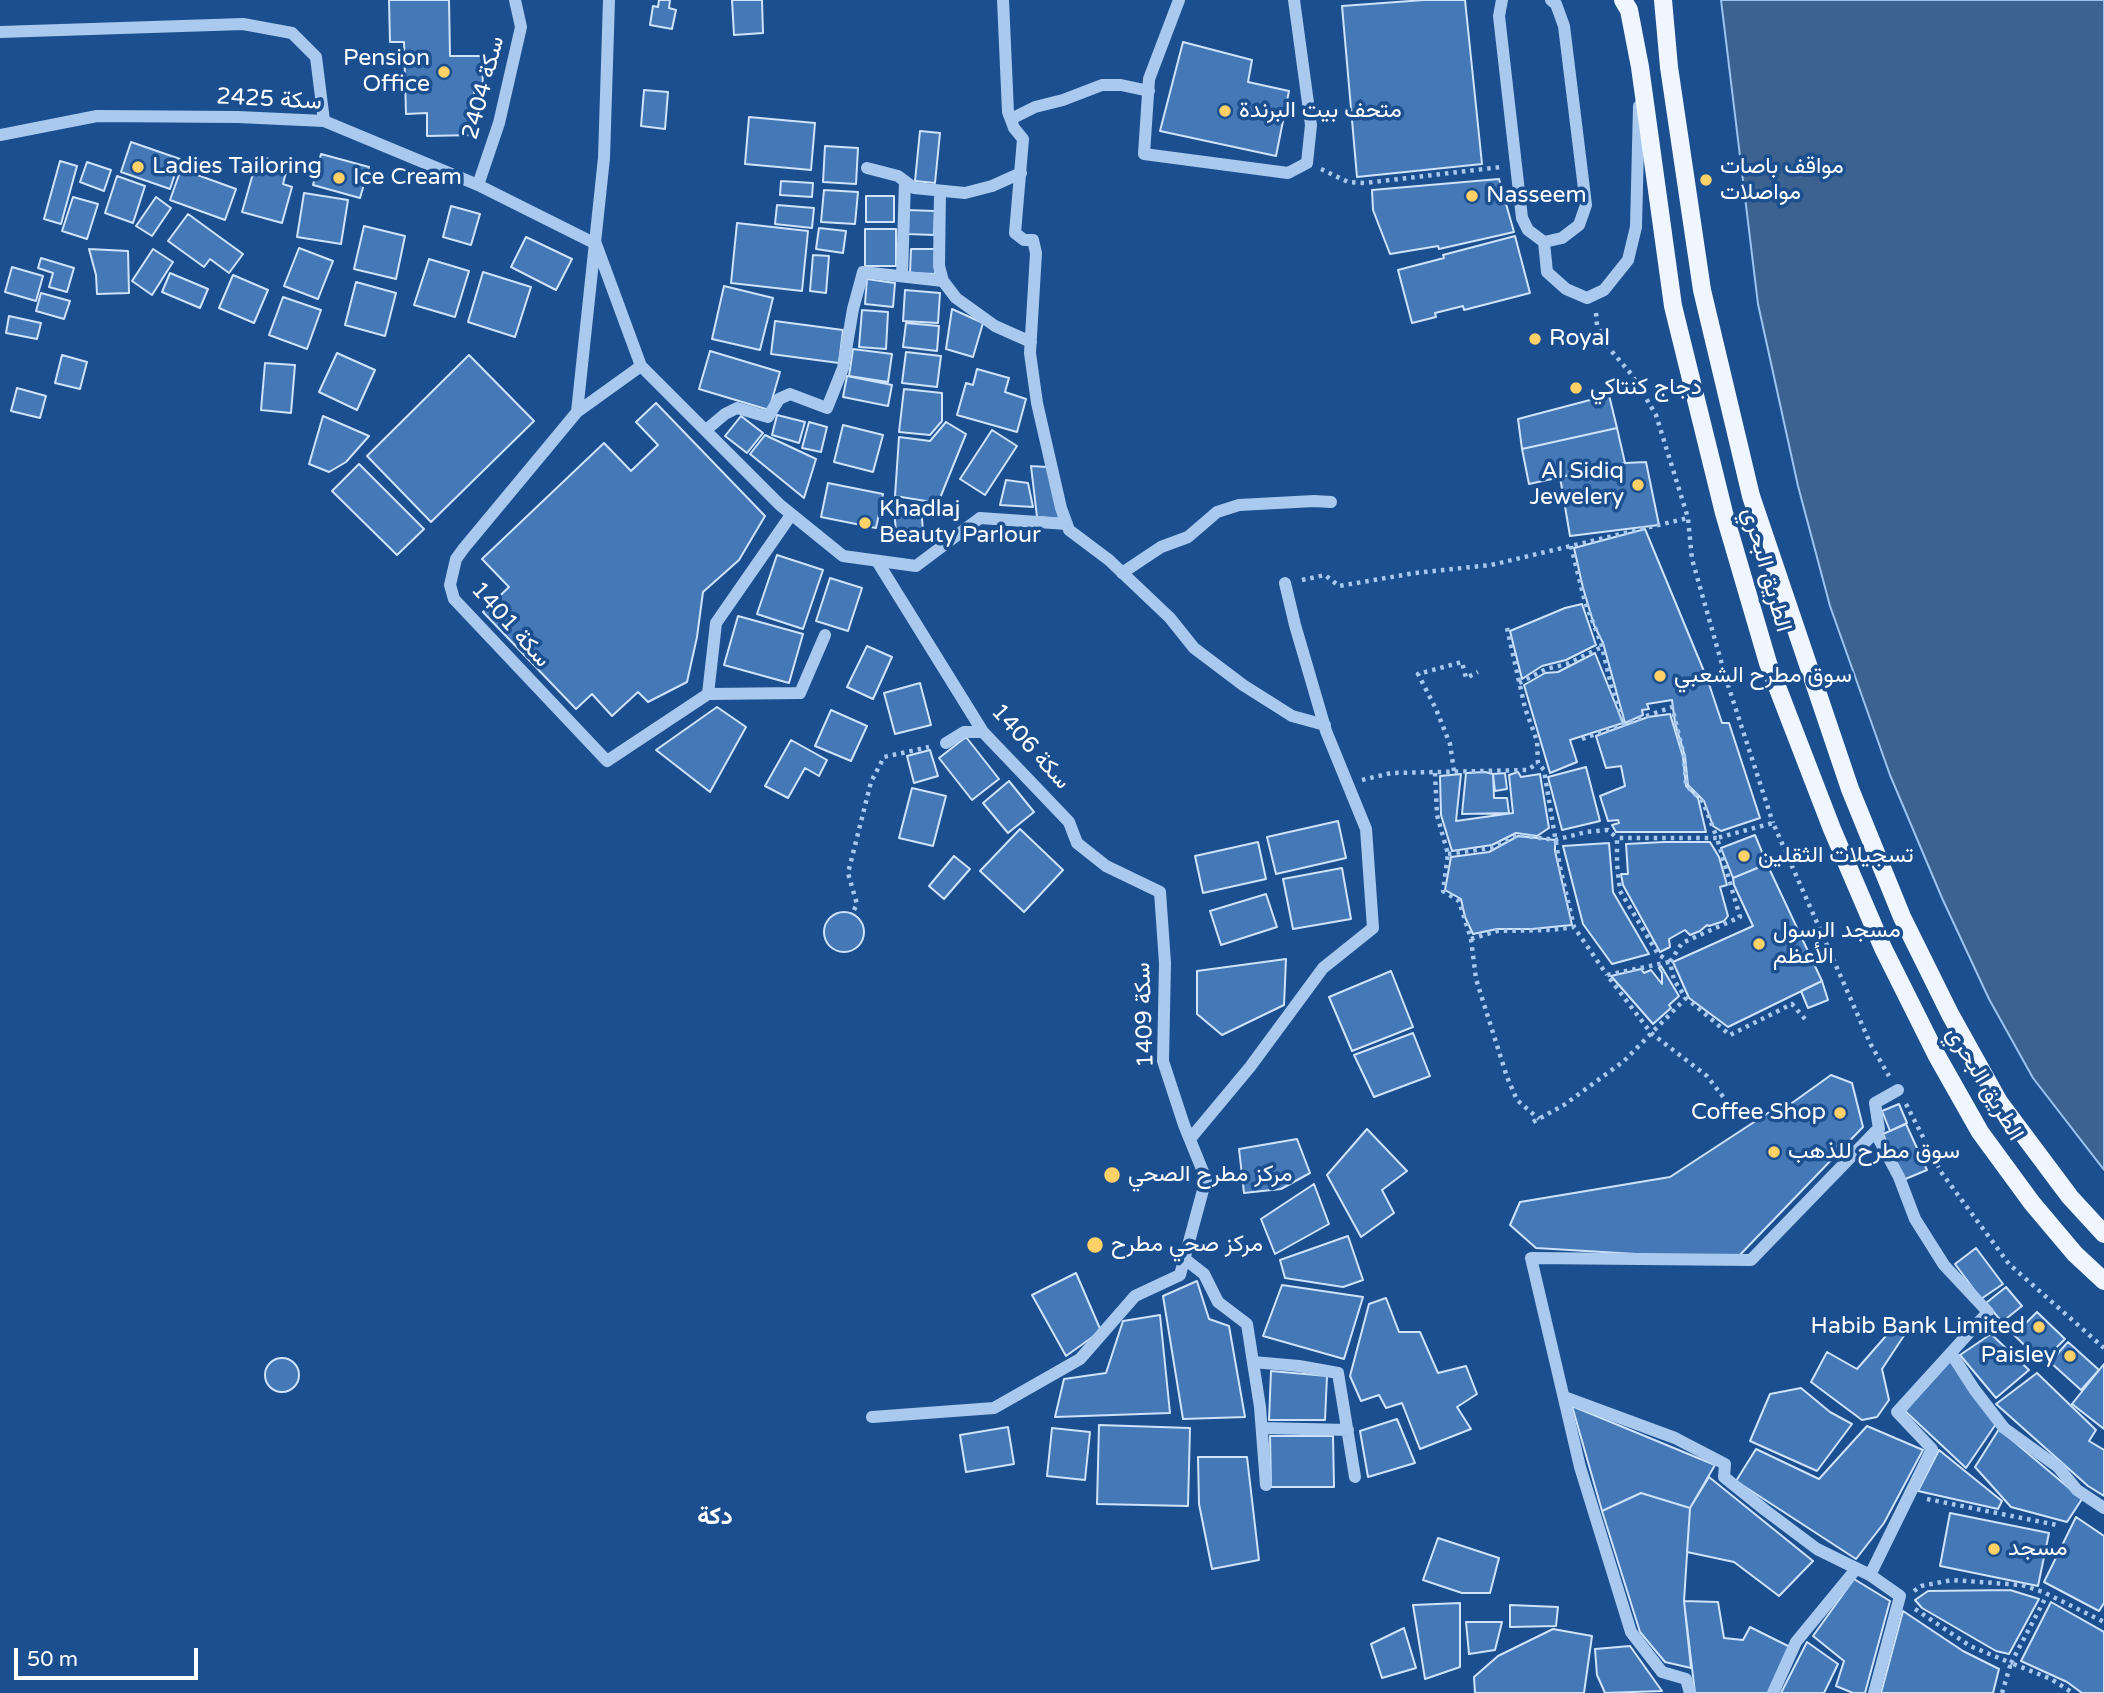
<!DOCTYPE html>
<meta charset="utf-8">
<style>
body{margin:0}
#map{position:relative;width:2104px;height:1693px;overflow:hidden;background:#1b4f8f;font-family:"Varela Round",sans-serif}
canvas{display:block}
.scale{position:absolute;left:14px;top:1648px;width:184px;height:32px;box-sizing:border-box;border:4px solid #fff;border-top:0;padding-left:9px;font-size:21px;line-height:24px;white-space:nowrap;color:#fff;-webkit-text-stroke:5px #1b4f8f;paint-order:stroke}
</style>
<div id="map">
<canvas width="2104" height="1693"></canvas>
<div class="scale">50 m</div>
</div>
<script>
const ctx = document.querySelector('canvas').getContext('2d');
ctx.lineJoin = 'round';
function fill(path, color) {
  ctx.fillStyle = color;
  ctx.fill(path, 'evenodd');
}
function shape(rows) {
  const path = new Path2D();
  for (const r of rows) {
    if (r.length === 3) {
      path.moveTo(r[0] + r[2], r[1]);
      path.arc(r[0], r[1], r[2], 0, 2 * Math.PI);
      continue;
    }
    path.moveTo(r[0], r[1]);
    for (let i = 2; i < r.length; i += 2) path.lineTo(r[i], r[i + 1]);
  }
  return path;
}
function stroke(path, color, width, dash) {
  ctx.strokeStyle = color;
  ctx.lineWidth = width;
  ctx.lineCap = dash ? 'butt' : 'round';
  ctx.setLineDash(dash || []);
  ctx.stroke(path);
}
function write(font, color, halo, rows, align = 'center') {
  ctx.font = font + ' "Varela Round",Vazirmatn,sans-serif';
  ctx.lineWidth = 7;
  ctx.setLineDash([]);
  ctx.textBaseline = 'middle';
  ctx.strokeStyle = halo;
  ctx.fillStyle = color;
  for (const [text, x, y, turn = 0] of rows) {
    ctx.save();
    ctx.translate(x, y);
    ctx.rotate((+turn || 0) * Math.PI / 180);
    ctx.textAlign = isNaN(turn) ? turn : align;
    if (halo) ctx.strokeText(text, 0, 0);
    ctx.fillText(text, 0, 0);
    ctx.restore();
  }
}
const water = shape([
 [1721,0,2104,0,2104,1170,2033,1078,1989,999,1942,898,1890,775,1830,606,1798,486,1758,304,1721,0]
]);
fill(water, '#3c6290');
stroke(water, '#9cc4f0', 2);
const building = shape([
 [389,0,449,0,450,56,482,56,483,88,474,88,475,135,427,136,427,113,406,114,404,42,390,42,389,0],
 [659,0,670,0,669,8,676,10,672,29,650,25,653,6,658,7,659,0],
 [732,0,762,0,763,33,734,35,732,0],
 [1424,0,1465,0,1482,164,1357,177,1342,6,1424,0],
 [1183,42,1252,60,1248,82,1289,91,1276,156,1160,131,1183,42],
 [644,90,668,92,665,129,641,126,644,90],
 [749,117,815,123,811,170,745,164,749,117],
 [920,131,940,133,935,183,915,181,920,131],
 [131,142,180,159,170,189,121,172,131,142],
 [825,146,858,148,856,184,823,182,825,146],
 [321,154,369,167,360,198,313,185,321,154],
 [258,156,288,164,283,184,292,187,282,223,242,212,258,156],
 [60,161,77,166,61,224,44,219,60,161],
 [87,162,111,170,104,191,80,182,87,162],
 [181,169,236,189,225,220,170,200,181,169],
 [117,176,145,186,133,223,105,213,117,176],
 [1499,179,1514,232,1439,249,1438,246,1390,254,1373,210,1372,190,1499,179],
 [781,181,813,183,812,197,780,195,781,181],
 [824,190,858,192,855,224,821,222,824,190],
 [304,193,348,200,341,244,297,237,304,193],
 [866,196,894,196,894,222,866,222,866,196],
 [73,197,98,204,87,239,62,231,73,197],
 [156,197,171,208,152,236,136,226,156,197],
 [777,205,814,208,812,228,775,224,777,205],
 [451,206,480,214,471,245,443,237,451,206],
 [907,210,935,211,934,235,907,234,907,210],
 [188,214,243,254,229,273,210,259,204,267,168,241,188,214],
 [737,223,808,231,802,291,731,283,737,223],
 [364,226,405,236,396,279,354,269,364,226],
 [819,228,846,231,843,253,816,249,819,228],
 [865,229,896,229,896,266,865,266,865,229],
 [1515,236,1530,293,1464,310,1463,306,1435,313,1436,317,1412,323,1398,270,1444,258,1443,255,1515,236],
 [526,237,572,259,556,290,511,267,526,237],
 [299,248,333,261,318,299,284,286,299,248],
 [89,249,128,251,129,293,97,294,96,275,89,249],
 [153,249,173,262,152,295,132,281,153,249],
 [911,249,936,249,935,274,910,273,911,249],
 [813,255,829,256,826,293,810,291,813,255],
 [41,258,74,268,67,292,49,287,53,273,38,268,41,258],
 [429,259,469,271,455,317,414,305,429,259],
 [12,267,43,276,36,301,5,292,12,267],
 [483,272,531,287,515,337,468,322,483,272],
 [170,273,208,289,200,308,162,292,170,273],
 [233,275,268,290,254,323,219,308,233,275],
 [867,279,895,283,893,307,865,304,867,279],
 [356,282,396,293,385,336,345,325,356,282],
 [724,286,773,298,760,350,712,339,724,286],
 [905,290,940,293,938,323,903,321,905,290],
 [41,293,70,301,64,319,36,311,41,293],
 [283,297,321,310,307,349,269,335,283,297],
 [952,309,983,323,973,357,946,349,952,309],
 [862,310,888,312,886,349,859,347,862,310],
 [9,316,41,323,37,339,6,333,9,316],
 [775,321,843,330,839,363,771,354,775,321],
 [906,323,939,326,937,351,903,347,906,323],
 [853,349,892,354,888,382,849,376,853,349],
 [710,351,780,372,769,410,699,389,710,351],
 [906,352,941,356,937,387,902,383,906,352],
 [337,353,375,370,357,410,319,392,337,353],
 [62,355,87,362,80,389,55,383,62,355],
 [469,355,534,421,431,522,367,456,469,355],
 [265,363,295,365,291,413,261,410,265,363],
 [977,369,1009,378,1005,392,1026,399,1017,432,957,415,966,383,973,385,977,369],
 [847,376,892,385,888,406,843,397,847,376],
 [17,388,46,396,40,418,11,411,17,388],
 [904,389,942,393,942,421,930,435,899,432,904,389],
 [1609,395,1617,428,1522,449,1518,419,1609,395],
 [656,403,765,516,739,560,703,592,697,637,687,682,648,702,638,692,612,716,592,694,576,709,483,612,509,587,482,559,604,443,631,471,658,445,636,422,656,403],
 [777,415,805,422,799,443,772,435,777,415],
 [323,416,369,436,346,462,329,472,309,464,323,416],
 [741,416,763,433,747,453,725,436,741,416],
 [809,422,827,427,821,452,802,448,809,422],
 [946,422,966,434,938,503,895,496,899,437,930,441,946,422],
 [843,425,883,435,873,472,834,462,843,425],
 [1617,428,1625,463,1529,484,1522,449,1617,428],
 [992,430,1017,446,985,495,960,479,992,430],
 [765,435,816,459,804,498,750,454,765,435],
 [1646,462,1659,525,1570,536,1560,477,1625,463,1646,462],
 [359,464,424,529,397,555,332,491,359,464],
 [1031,466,1047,467,1060,519,1037,517,1031,466],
 [1006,480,1028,483,1033,507,1000,505,1006,480],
 [828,483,883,494,876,528,821,517,828,483],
 [921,507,924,542,897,543,894,509,921,507],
 [1645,529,1708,681,1722,723,1729,723,1760,818,1721,831,1713,826,1704,801,1688,785,1685,756,1675,723,1672,700,1647,704,1649,709,1642,710,1643,715,1625,723,1603,643,1594,625,1583,588,1574,548,1645,529],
 [777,555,823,570,803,629,757,614,777,555],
 [830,578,862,588,848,631,816,621,830,578],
 [1582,604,1596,645,1566,660,1542,666,1522,679,1510,631,1565,608,1582,604],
 [738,616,803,634,789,683,724,665,738,616],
 [867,646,892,657,873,699,847,687,867,646],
 [1595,653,1623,723,1570,740,1577,762,1550,773,1524,685,1545,673,1558,672,1595,653],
 [920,683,931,725,895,734,884,693,920,683],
 [717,707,746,727,710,792,656,750,717,707],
 [831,710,867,726,851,761,815,746,831,710],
 [1670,714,1683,757,1686,786,1698,798,1706,832,1616,832,1612,825,1619,823,1618,820,1608,821,1600,796,1625,786,1621,766,1606,768,1596,736,1648,717,1670,714],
 [966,737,999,779,972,800,939,758,966,737],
 [791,740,827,760,819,776,805,768,788,798,765,786,791,740],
 [930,750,938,776,914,783,907,756,930,750],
 [1586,767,1600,821,1562,830,1548,777,1586,767],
 [1485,772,1493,774,1494,798,1507,798,1509,813,1462,814,1466,773,1485,772],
 [1518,772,1521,777,1540,774,1549,828,1537,836,1516,833,1492,845,1452,851,1441,815,1440,776,1461,774,1456,821,1513,813,1509,775,1518,772],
 [1505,773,1507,789,1495,791,1493,774,1505,773],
 [1009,781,1034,812,1008,833,983,803,1009,781],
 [912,788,946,796,933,846,899,838,912,788],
 [1338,821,1346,858,1276,874,1267,837,1338,821],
 [1020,829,1063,870,1024,912,980,871,1020,829],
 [1755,835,1767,864,1733,878,1721,848,1755,835],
 [1518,836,1555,840,1555,851,1572,925,1532,929,1497,929,1473,934,1465,917,1461,899,1445,890,1451,857,1489,852,1518,836],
 [1258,842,1266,879,1203,893,1195,856,1258,842],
 [1664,842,1710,842,1719,857,1727,885,1720,887,1728,916,1724,921,1709,926,1707,925,1700,931,1690,935,1685,930,1669,939,1670,947,1660,952,1623,885,1621,874,1628,874,1626,844,1664,842],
 [1609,843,1613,892,1649,954,1612,964,1583,924,1563,846,1609,843],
 [954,856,970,869,944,899,929,886,954,856],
 [1767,864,1822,981,1728,1027,1689,998,1673,962,1753,926,1734,885,1733,878,1767,864],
 [1342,868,1351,919,1293,929,1283,879,1342,868],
 [1266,894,1277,927,1221,945,1210,911,1266,894],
 [844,932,20],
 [1286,959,1284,1005,1222,1035,1197,1014,1197,971,1286,959],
 [1661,966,1679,996,1669,1005,1671,1008,1653,1024,1611,976,1641,969,1644,973,1651,970,1662,984,1662,973,1659,968,1661,966],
 [1391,971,1413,1027,1352,1051,1329,997,1391,971],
 [1822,981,1828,1000,1808,1008,1801,991,1822,981],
 [1413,1033,1430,1076,1374,1097,1354,1055,1413,1033],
 [1831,1075,1852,1083,1863,1127,1735,1260,1536,1248,1510,1225,1520,1202,1670,1177,1774,1109,1785,1108,1831,1075],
 [1899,1104,1907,1123,1890,1131,1882,1111,1899,1104],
 [1906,1124,1927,1170,1903,1180,1883,1134,1906,1124],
 [1367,1129,1407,1171,1382,1190,1394,1213,1361,1237,1327,1175,1367,1129],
 [1297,1139,1310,1173,1281,1189,1244,1193,1239,1149,1297,1139],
 [1314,1184,1329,1224,1275,1254,1261,1219,1314,1184],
 [1348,1236,1363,1280,1343,1287,1285,1278,1280,1260,1348,1236],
 [1976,1248,2003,1284,1981,1299,1955,1264,1976,1248],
 [1076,1273,1101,1331,1066,1356,1032,1295,1076,1273],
 [1197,1281,1209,1319,1229,1326,1245,1417,1183,1419,1163,1296,1197,1281],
 [1282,1285,1363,1297,1344,1359,1263,1336,1282,1285],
 [2006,1287,2022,1306,2002,1322,1986,1303,2006,1287],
 [1386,1298,1399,1332,1420,1332,1438,1373,1466,1366,1477,1394,1457,1407,1471,1429,1420,1449,1402,1403,1386,1408,1379,1395,1361,1401,1350,1376,1369,1304,1386,1298],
 [2037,1312,2065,1339,2042,1362,2014,1335,2037,1312],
 [1160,1315,1170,1413,1055,1417,1064,1379,1106,1373,1123,1321,1160,1315],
 [1899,1321,1909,1328,1882,1369,1889,1400,1877,1417,1862,1420,1811,1382,1827,1352,1857,1369,1899,1321],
 [1991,1334,2029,1370,1996,1398,1960,1355,1991,1334],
 [2068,1342,2099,1370,2081,1390,2050,1362,2068,1342],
 [282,1375,17],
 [1950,1361,1996,1424,1966,1468,1905,1411,1950,1361],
 [2104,1364,2104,1429,2072,1404,2104,1364],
 [1271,1371,1327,1376,1325,1420,1269,1420,1271,1371],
 [2037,1373,2096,1430,2089,1441,2104,1450,2104,1496,2088,1486,1996,1404,2037,1373],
 [1801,1388,1830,1412,1852,1424,1817,1471,1750,1441,1770,1394,1801,1388],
 [1572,1406,1715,1465,1690,1508,1641,1493,1602,1511,1572,1406],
 [1397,1419,1415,1463,1368,1477,1360,1431,1397,1419],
 [1099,1425,1190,1428,1188,1506,1097,1504,1099,1425],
 [1867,1426,1923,1450,1884,1523,1856,1559,1736,1481,1756,1449,1819,1479,1867,1426],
 [1008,1427,1014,1464,966,1472,960,1435,1008,1427],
 [1052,1428,1090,1432,1085,1480,1047,1476,1052,1428],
 [1999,1429,2082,1499,2067,1522,2011,1507,1975,1467,1999,1429],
 [1270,1436,1333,1436,1334,1487,1271,1487,1270,1436],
 [1939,1450,2002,1501,1998,1509,1918,1491,1939,1450],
 [1198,1457,1247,1457,1259,1560,1212,1569,1199,1504,1198,1457],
 [1709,1477,1813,1561,1779,1596,1734,1562,1687,1552,1690,1508,1709,1477],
 [1641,1493,1690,1508,1684,1601,1691,1668,1665,1662,1640,1632,1602,1511,1641,1493],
 [1950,1513,2049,1533,2038,1586,1940,1566,1950,1513],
 [2076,1517,2104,1536,2104,1603,2099,1611,2044,1582,2076,1517],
 [1438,1538,1499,1558,1490,1593,1462,1593,1423,1580,1438,1538],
 [1854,1579,1890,1601,1865,1693,1853,1693,1836,1686,1844,1661,1813,1636,1854,1579],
 [2010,1590,2039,1599,2009,1654,1996,1651,1922,1608,1915,1600,1928,1591,2010,1590],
 [1684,1601,1718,1602,1724,1638,1743,1640,1750,1627,1790,1647,1768,1693,1695,1693,1684,1601],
 [2051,1602,2104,1632,2104,1693,2082,1693,2067,1682,2021,1661,2051,1602],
 [1460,1603,1460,1667,1425,1679,1413,1605,1460,1603],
 [1510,1605,1558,1607,1556,1626,1510,1627,1510,1605],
 [1903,1611,1963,1651,1999,1669,1993,1693,1881,1693,1903,1611],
 [1466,1622,1502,1622,1495,1650,1469,1654,1466,1622],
 [1404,1628,1416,1668,1382,1678,1371,1644,1404,1628],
 [1553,1629,1592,1636,1584,1693,1475,1693,1474,1677,1498,1656,1553,1629],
 [1807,1642,1838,1664,1824,1693,1781,1693,1807,1642],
 [1630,1646,1662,1691,1605,1693,1597,1675,1595,1649,1630,1646]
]);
fill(building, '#4478b7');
stroke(building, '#cfe3fa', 2);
stroke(shape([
 [1321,169,1348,182,1365,183,1501,167],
 [1596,313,1597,325,1608,347,1632,375,1656,415,1688,518,1692,559,1727,682,1773,823],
 [1571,546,1585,602,1601,643,1612,689,1624,724],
 [1302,580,1325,575,1339,586,1415,573,1491,565,1688,518],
 [1507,628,1525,708,1537,741,1538,763,1544,770,1560,867,1574,927],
 [1519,683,1546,669,1567,664,1602,647],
 [1582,739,1672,707,1684,756,1686,785,1703,802,1717,838,1617,838,1617,864,1620,891,1658,954,1670,962],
 [1454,771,1450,744,1436,709,1418,674,1462,662,1466,678,1478,672],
 [1435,773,1437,815,1448,854,1443,891,1459,901,1471,939,1476,979,1507,1077,1517,1100,1539,1119],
 [1362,780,1391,773,1527,770,1538,763],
 [1448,854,1491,848,1518,835,1555,840,1586,832,1608,830,1617,838],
 [854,910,857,904,848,873,871,782,884,757,929,747],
 [1471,939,1497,931,1551,930,1574,927,1607,975],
 [1669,962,1607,975,1651,1033,1707,1076,1724,1098],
 [1805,1019,1792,1004,1730,1035,1686,998,1674,980,1670,962,1682,943,1740,917,1717,838,1773,823,1871,1045,1889,1076],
 [1906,1104,1941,1172,2009,1264,2104,1348],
 [1533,1122,1564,1105,1624,1061,1686,998],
 [1927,1499,2057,1525],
 [1914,1591,1921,1586,1952,1580,2022,1585,2043,1592,2104,1622],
 [1915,1609,1970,1646,2011,1663,2047,1595],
 [2002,1693,2011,1663,2051,1679,2073,1693]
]), '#a9c9ee', 4.5, [3.5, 5]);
stroke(shape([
 [1003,0,1008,112,1014,128,1023,139,1015,233,1024,240,1033,240,1036,253,1030,353,1037,403,1061,508,1069,530,1109,560,1170,618,1194,648,1243,685,1292,716,1325,725],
 [1179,0,1149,79,1144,154,1288,173,1307,163,1311,125,1294,0],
 [1502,0,1499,16,1522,218,1528,230,1544,242,1562,238,1579,225,1586,205,1564,26,1556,4,1551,0],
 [0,32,243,24,292,33,316,57,324,121],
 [1011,119,1035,107,1063,100,1102,85,1121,85,1149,91],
 [0,135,97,116,238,117,324,121,478,185,596,244],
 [867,168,898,176,914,188,965,193,992,186,1021,173],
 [478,185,499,123,521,27,515,0],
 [940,191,939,266,943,281],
 [1544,242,1547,272,1566,289,1587,298,1604,290,1628,260,1636,227,1639,106],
 [596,244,641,366,780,505,843,556,916,566,980,518,1067,524],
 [902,276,905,181],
 [641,366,577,412,464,548,456,559,450,585,454,599,607,761,708,694],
 [577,412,604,158,609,0],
 [706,430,725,414,737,408,768,417,779,399,790,394,827,408,843,368,853,309,863,272,943,281,956,298,995,326,1031,342],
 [1122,573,1161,547,1188,537,1217,512,1239,505,1314,501,1331,502],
 [708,694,716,623,791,515],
 [708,694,800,693,825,635],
 [946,743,964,732,983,732],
 [1875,1132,1879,1129,1875,1103,1898,1090],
 [1190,1139,1250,1067,1323,968,1373,928,1366,829,1326,731,1295,625,1285,583],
 [1186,1260,1204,1274,1218,1302,1247,1324,1260,1407,1266,1485],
 [1951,1353,1974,1389,2004,1428,2058,1467,2077,1490,2104,1508],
 [1253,1362,1299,1366,1338,1373,1355,1477],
 [1564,1397,1675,1438,1725,1464,1724,1477,1765,1510,1817,1549,1870,1575],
 [872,1417,994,1408,1080,1359,1135,1296,1180,1275,1206,1179,1184,1125,1163,1061,1165,963,1160,892,1106,866,1077,843,1069,822,983,732,877,561],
 [1262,1428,1348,1430],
 [1690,1693,1686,1679,1662,1672,1631,1632,1580,1467,1531,1258,1751,1260,1875,1132,1899,1177,1915,1219,1944,1265,1988,1312,1897,1412,1932,1449,1870,1575,1900,1596,1874,1693],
 [1773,1693,1796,1642,1856,1569]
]), '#a9c9ee', 12);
stroke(shape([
 [1623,0,1629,10,1640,67,1673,306,1724,513,1768,663,1832,829,1883,948,1937,1056,1980,1132,2032,1203,2075,1254,2104,1281],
 [1663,0,1669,67,1702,290,1751,496,1850,789,1902,917,1950,1014,1999,1102,2070,1197,2104,1234]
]), '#f0f6ff', 18);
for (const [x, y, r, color] of [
 [444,72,7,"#ffd166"],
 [1225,111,7,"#ffd166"],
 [138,167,7,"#ffd166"],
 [339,178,7,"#ffd166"],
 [1706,180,7,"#ffd166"],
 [1472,196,7,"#ffd166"],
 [1535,339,7,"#ffd166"],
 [1576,388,7,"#ffd166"],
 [1638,485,7,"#ffd166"],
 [865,523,7,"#ffd166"],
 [1660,676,7,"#ffd166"],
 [1744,856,7,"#ffd166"],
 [1759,944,7,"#ffd166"],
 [1840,1113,7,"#ffd166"],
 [1774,1152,7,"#ffd166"],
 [1112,1175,9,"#ffd166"],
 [1095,1245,9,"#ffd166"],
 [2039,1327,7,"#ffd166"],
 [2070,1356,7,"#ffd166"],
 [1994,1549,7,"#ffd166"]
]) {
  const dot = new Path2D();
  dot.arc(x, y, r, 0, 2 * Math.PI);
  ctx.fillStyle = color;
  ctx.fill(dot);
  stroke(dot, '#1b4f8f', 2.5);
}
write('23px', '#fff', '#1b4f8f', [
 ["Pension",430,59,"right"],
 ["Office",430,85,"right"],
 ["متحف بيت البرندة",1239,111],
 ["Ladies Tailoring",152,167],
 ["مواقف باصات",1720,167],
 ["مواصلات",1720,193],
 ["Ice Cream",353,178],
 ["Nasseem",1486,196],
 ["Royal",1549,339],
 ["دجاج كنتاكي",1590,388],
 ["Al Sidiq",1624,472,"right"],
 ["Jewelery",1624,498,"right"],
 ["Khadlaj",879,510],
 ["Beauty Parlour",879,536],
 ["سوق مطرح الشعبي",1674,676],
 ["تسجيلات الثقلين",1758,856],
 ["مسجد الرسول",1773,931],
 ["الأعظم",1773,957],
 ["Coffee Shop",1826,1113,"right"],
 ["سوق مطرح للذهب",1788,1152],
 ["مركز مطرح الصحي",1128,1175],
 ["مركز صحي مطرح",1111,1245],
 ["Habib Bank Limited",2025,1327,"right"],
 ["Paisley",2056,1356,"right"],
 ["مسجد",2008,1549]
], 'left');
write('23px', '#fff', '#1b4f8f', [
 ["سكة 2404",484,88,-75],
 ["سكة 2425",269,100,3],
 ["الطريق البحري",1766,570,74],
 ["1401 سكة",510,625,48],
 ["1406 سكة",1030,747,48],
 ["1409 سكة",1145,1015,-92],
 ["الطريق البحري",1984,1084,59]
]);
write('bold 24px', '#fff', '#1b4f8f', [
 ["دكة",715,1518]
]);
</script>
